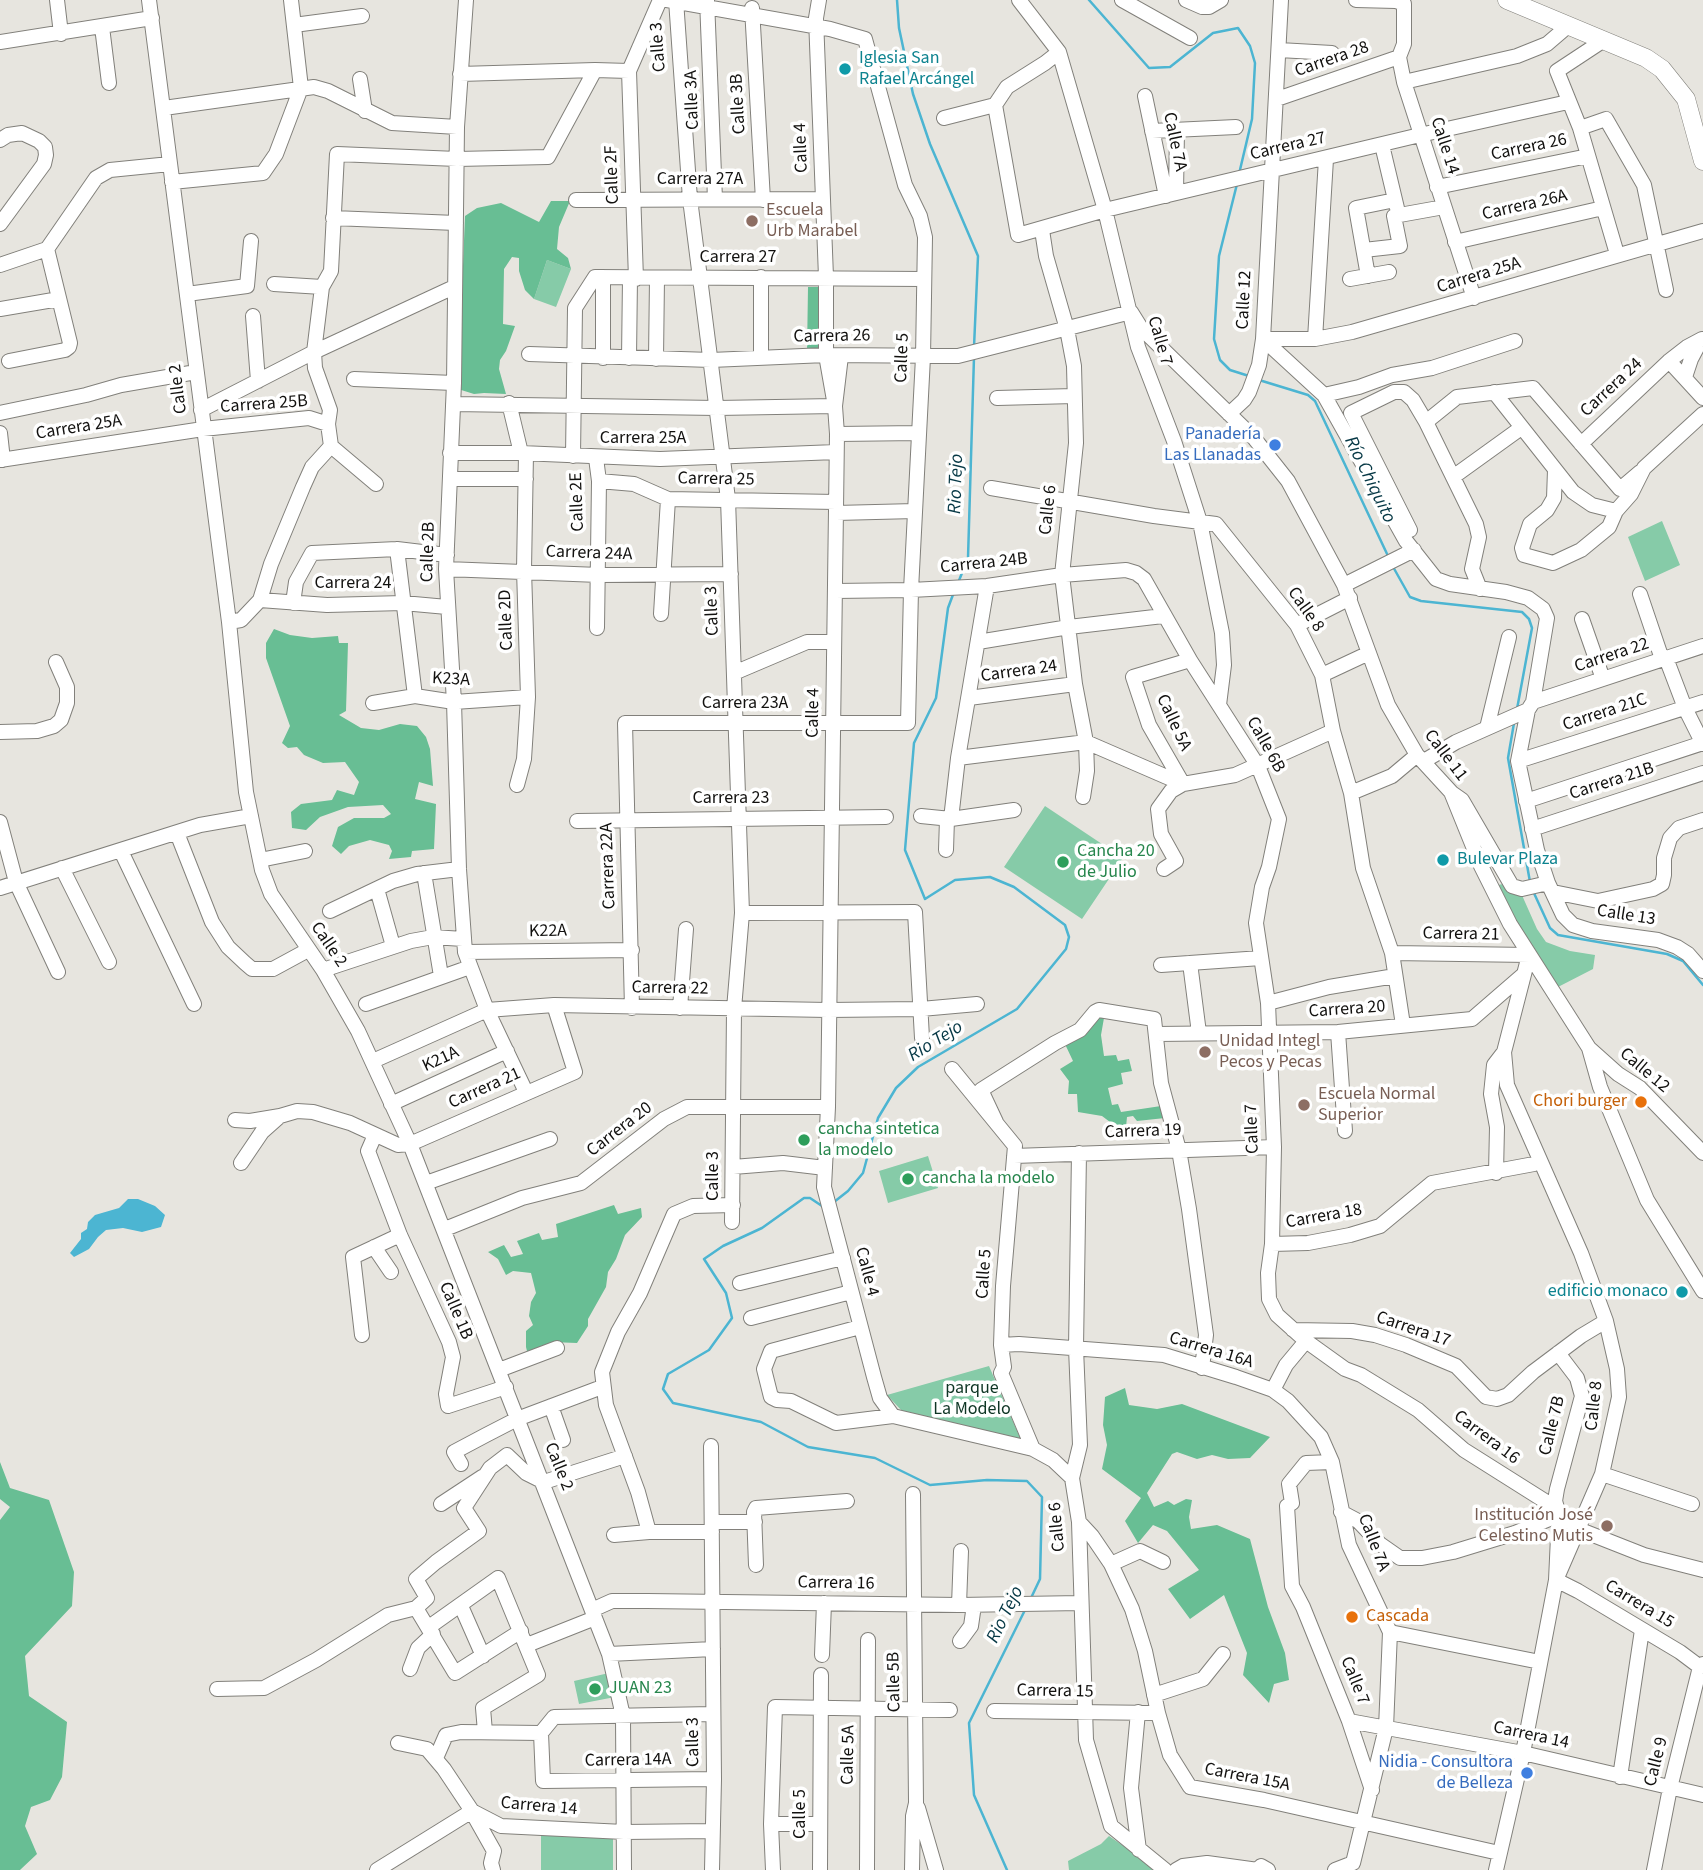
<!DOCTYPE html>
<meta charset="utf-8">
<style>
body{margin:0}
canvas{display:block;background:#e7e5df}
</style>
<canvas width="1703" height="1870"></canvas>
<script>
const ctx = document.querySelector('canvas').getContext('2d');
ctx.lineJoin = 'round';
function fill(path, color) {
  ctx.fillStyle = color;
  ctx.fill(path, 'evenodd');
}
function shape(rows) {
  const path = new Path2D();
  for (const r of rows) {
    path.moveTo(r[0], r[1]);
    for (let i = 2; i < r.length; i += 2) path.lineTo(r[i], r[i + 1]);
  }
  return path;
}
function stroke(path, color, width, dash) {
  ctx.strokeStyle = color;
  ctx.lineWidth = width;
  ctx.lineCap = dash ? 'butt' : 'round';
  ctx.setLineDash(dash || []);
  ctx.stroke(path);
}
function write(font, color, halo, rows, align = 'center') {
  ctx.font = font + ' "Source Sans 3",sans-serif';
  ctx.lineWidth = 7;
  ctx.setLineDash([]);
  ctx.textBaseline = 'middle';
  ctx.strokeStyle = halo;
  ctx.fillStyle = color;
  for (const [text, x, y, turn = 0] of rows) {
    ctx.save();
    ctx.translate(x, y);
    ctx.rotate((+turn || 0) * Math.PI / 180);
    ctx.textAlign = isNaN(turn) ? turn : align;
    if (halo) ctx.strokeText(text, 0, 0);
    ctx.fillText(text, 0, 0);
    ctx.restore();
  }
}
fill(shape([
 [547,260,571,269,556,307,534,299],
 [1662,521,1680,565,1645,581,1628,537],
 [1045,806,1123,858,1082,919,1004,867],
 [1503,884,1521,893,1537,929,1546,942,1570,951,1595,955,1593,969,1558,987,1517,927,1498,885],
 [928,1156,938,1188,888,1203,879,1171],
 [989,1366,1021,1440,902,1411,887,1395],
 [609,1673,615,1697,579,1704,574,1681],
 [541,1834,613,1835,613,1870,541,1870],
 [1109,1836,1141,1858,1156,1870,1069,1870,1068,1861,1101,1844]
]), '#86cba8');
fill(shape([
 [551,201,570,201,559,227,557,249,568,258,571,269,547,260,534,299,525,290,519,271,519,258,512,257,504,269,503,324,515,326,506,351,500,360,499,369,506,394,484,393,474,394,458,389,465,216,477,208,501,203,539,222],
 [808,287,820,287,819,351,807,352],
 [274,629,290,635,312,638,338,636,339,643,348,643,346,711,339,715,361,728,379,730,400,724,417,726,426,737,430,749,433,786,419,782,415,799,436,804,434,849,412,851,411,857,389,859,392,851,389,845,370,840,349,846,341,854,332,846,338,827,354,818,384,818,391,814,383,805,348,807,320,817,306,830,292,828,291,812,301,804,332,800,337,790,354,795,359,782,345,762,323,763,304,755,297,747,288,748,282,743,290,726,266,658,266,643],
 [1097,1014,1104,1018,1101,1035,1104,1056,1116,1055,1118,1061,1129,1059,1132,1071,1121,1073,1123,1084,1108,1088,1112,1105,1118,1104,1121,1112,1161,1106,1165,1118,1137,1121,1133,1116,1127,1117,1126,1127,1118,1128,1102,1116,1078,1112,1077,1094,1068,1094,1069,1081,1060,1069,1073,1061,1064,1042],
 [614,1205,618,1214,641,1208,642,1217,625,1235,616,1259,608,1272,606,1287,588,1319,588,1326,577,1343,551,1342,528,1355,526,1347,526,1331,533,1325,529,1316,531,1302,536,1293,531,1273,513,1271,506,1275,498,1259,488,1252,504,1245,511,1257,523,1254,517,1241,539,1233,542,1240,558,1237,556,1224],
 [1125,1388,1129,1405,1157,1409,1182,1404,1270,1437,1250,1458,1228,1459,1212,1455,1197,1459,1177,1452,1172,1454,1147,1493,1154,1507,1168,1501,1174,1505,1186,1499,1192,1500,1189,1517,1191,1529,1217,1525,1250,1539,1268,1607,1285,1653,1289,1680,1274,1684,1269,1703,1243,1675,1247,1653,1224,1595,1190,1619,1168,1589,1199,1570,1167,1531,1153,1525,1138,1543,1125,1521,1141,1498,1102,1469,1107,1445,1103,1425,1105,1397],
 [0,1462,10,1488,49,1500,74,1572,72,1606,25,1656,29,1696,67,1722,62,1777,50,1800,31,1807,25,1826,37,1854,20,1870,0,1870,0,1520,10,1507,0,1499]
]), '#68be94');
fill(shape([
 [128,1199,138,1199,155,1206,165,1215,161,1227,142,1232,123,1228,106,1230,98,1237,89,1249,74,1257,70,1253,81,1239,81,1233,87,1229,88,1222,95,1215,119,1208]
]), '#4cb5d2');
stroke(shape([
 [897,0,899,28,913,94,930,144,978,256,974,347],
 [1089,0,1149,68,1170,67,1213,33,1238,28,1250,46,1255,63,1252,119,1239,174],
 [1237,184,1219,256,1214,339,1220,360,1230,370,1249,376],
 [1259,380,1308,395,1315,401,1388,556],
 [1392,565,1410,597,1421,601,1522,612,1529,619,1532,628,1517,709],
 [958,583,968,558,974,357],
 [1514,723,1508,758,1530,882],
 [1533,891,1550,928,1558,935,1667,954,1683,961,1703,985],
 [834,1202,848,1191,863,1173,878,1118,896,1088,918,1067,1017,1009,1066,949,1069,937,1065,925,1014,887,990,877,955,880,925,899,905,850,914,743,936,698,948,608,954,592],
 [822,1206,810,1198,804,1198,762,1228,723,1246,704,1259,726,1293,732,1318,709,1350,668,1374,663,1389,673,1403,761,1422,808,1447,875,1458,930,1485,987,1480,1027,1481,1042,1497,1040,1579,1031,1598],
 [1007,1870,974,1795,969,1723,1025,1610]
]), '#4cb5d2', 2.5);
const minor = shape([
 [57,0,61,34],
 [149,0,229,622,246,792,262,870,271,894,323,970,358,1031,410,1144,609,1654,623,1716,624,1870],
 [466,0,457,127,454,383,446,569,454,702,459,869,465,952,487,1010,526,1092],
 [676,0,690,199,728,499,742,913,734,1009,732,1222],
 [707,0,715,199],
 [819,0,816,18,826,277,826,355,835,406,837,434,828,1107,824,1187,874,1377,880,1398,893,1416],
 [1019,0,1059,52,1105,210,1138,347,1174,441,1200,522,1222,633,1224,665,1219,705],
 [1122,0,1190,38],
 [1186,0,1202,7,1209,7,1221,0],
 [1281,0,1263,339,1324,395,1406,541,1436,579,1450,584,1506,592,1528,598,1543,609,1547,618,1533,702,1528,710,1518,761,1537,850,1548,883,1563,915,1573,925,1592,931,1658,940,1677,947,1688,954,1703,971],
 [1356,0,1396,1,1404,4,1404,44,1399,57,1404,82,1474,298],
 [752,8,763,200],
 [294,25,362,16],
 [102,27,109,83],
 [1604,40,1557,71,1580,128,1617,254],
 [0,42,152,18],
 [1279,50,1332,53],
 [460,74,595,70,629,71],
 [360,79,365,111],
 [1404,82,1517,56,1547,44,1568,26],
 [1145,96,1166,196],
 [1277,99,1399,57],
 [995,105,1018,235,1105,210,1420,135,1568,102],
 [164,108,314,87,328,91,392,123,457,127],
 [944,118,995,105,1007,87,1045,63,1059,52],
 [1580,128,1606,119,1644,185,1666,290],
 [1152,131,1236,127],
 [0,140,8,135,22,133,39,141,45,147,46,155,44,164,0,224],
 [1382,145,1397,208],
 [172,182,263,173,276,154,301,88,291,0],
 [1437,187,1588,156],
 [1176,193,1177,130],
 [576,200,823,199],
 [333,218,456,223],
 [1042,230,1046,256,1067,329,1074,366,1076,443,1062,575,1075,684,1086,742,1087,771,1083,797],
 [1455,242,1603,208],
 [1364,250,1400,246,1394,216,1444,207],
 [0,265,47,249],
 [1368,276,1356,208,1395,200],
 [603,277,603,358],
 [761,277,761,358],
 [636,279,629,71,660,0],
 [1350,279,1389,272],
 [274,284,322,287],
 [187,294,247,286,251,241],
 [0,309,59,299],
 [253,316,258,381],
 [1315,339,1326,159],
 [529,354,711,360,826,355,958,356,1131,312,1141,328,1254,438,1288,481,1344,585,1388,705,1417,755,1451,792,1481,866,1510,924,1589,1048,1600,1087,1647,1200,1703,1291],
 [629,358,630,278],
 [656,359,657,278],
 [9,361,65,350,69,347,70,343,47,249,96,178,110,170,170,164],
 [1669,361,1703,398],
 [1685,377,1691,359,1701,340],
 [354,379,454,383],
 [1494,392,1573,492,1592,505,1616,511],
 [1324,395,1359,387,1392,375,1432,368,1515,341],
 [997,398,1074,396],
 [509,403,521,453],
 [453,404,717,408,835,406,841,356],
 [201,410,314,352,454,287],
 [0,413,86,395,121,385,196,372],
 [1229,414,1244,400,1249,392,1259,365,1263,339,1315,339,1352,332,1703,231],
 [1426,422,1457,397,1533,388,1620,489,1640,472],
 [0,433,3,460],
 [837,434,919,433],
 [1581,444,1669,361,1687,347,1702,339],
 [331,446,376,484],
 [450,453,521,453,660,459,836,452],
 [573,456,575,308,595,277,924,279],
 [596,458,599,481,597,628],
 [0,460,203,429,309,418,328,424],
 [1555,470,1554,498,1547,510,1530,524,1522,548,1524,555,1553,563,1581,550,1609,527,1616,511,1631,494,1644,468,1703,414],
 [1453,477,1521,428],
 [451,479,526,479],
 [599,481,634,484,668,499,836,502],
 [991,488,1154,516,1216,524,1297,625,1322,675,1333,731,1351,793,1363,868,1392,953,1403,1025],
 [836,513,915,511],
 [1410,530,1351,413,1394,392,1404,392,1413,400,1426,422,1476,524,1479,537,1472,569,1480,589],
 [397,549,415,696],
 [446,569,599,575,731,574],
 [1344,585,1414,550],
 [835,591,911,590,987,586,1062,575,1126,570,1136,573,1144,579,1190,660,1258,766,1279,819,1269,867,1262,887,1256,923,1268,1003,1274,1147,1272,1244,1268,1273,1269,1299,1277,1315,1306,1341,1345,1369,1361,1375,1418,1410,1464,1450,1548,1503,1578,1529,1644,1555,1703,1570],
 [1640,594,1662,659],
 [260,600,327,605,403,603,447,607],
 [293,603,296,582,312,553,397,549,447,555],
 [661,614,668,499],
 [1582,619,1603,679],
 [229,622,241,620,260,600,271,564,303,487,312,467,331,446,328,424,330,410,315,368,314,352,322,287,331,271,337,154,457,159,548,157,595,70],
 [1297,625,1350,598],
 [978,642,1069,627,1163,616],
 [1666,658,1685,708,1703,744],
 [734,673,807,642,834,642],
 [1322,675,1369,653],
 [969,698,1075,684],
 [1533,702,1703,646],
 [373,703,415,696,454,702,528,697],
 [1487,728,1509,637],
 [0,732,37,731,54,726,61,720,67,703,67,687,56,662],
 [958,758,1086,742,1183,784,1235,775,1333,731],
 [1424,761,1456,742,1528,710],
 [1518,761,1703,702],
 [517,785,524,759,528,697,524,570,526,454],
 [1351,793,1392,776,1417,755],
 [1452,793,1462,800,1512,886,1522,889,1548,883],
 [1526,801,1703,743],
 [921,816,951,819,958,758,987,586],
 [951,819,1014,810],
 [577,821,886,817],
 [0,822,16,882,58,972],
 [1532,829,1703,773],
 [177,833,212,922,228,947,245,963,252,969,273,969,308,950],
 [946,850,947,819],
 [121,851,194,1004],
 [260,860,305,851],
 [62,868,109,962],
 [1164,869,1176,861,1161,834,1158,809,1171,791,1183,784,1149,725,1133,677,1190,660],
 [424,873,441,976],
 [0,888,200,825,251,816],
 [377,889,393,946],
 [1553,892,1598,901,1653,889,1662,884,1664,875,1664,858,1670,838,1679,828,1703,820],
 [330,911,393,881,417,874,459,869],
 [742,913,915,912,922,1038],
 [465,952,632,950],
 [1392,953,1529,955,1504,1052,1507,1085,1581,1253,1606,1321,1617,1369,1619,1397,1602,1474,1556,1580,1523,1753,1496,1870],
 [1190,963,1199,1033],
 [1161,965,1261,958],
 [323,970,411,941,433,937,463,939],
 [1268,1003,1329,987,1395,976],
 [366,1004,470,967],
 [632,1008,625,723,908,723,911,590,923,357,925,237,920,216,905,185,865,39,830,29,667,0],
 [680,1008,686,929],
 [1338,1032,1345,1131],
 [1156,1034,1338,1032,1472,1019,1524,974],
 [1590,1049,1618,1074,1640,1088,1703,1153],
 [373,1061,487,1010,554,1005,828,1010,921,1009,977,1004],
 [952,1069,1015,1146,1003,1286,1001,1345,1004,1367,1001,1373,1033,1449,1053,1460,1072,1478],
 [391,1104,507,1051],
 [235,1120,250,1121,280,1116],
 [996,1122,981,1090,1055,1043,1080,1030,1095,1012,1099,1010,1154,1019,1161,1083,1179,1150,1189,1209,1206,1335,1202,1368],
 [375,1135,368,1151,400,1235,449,1342,453,1357,446,1394,448,1406,506,1387],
 [1079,1153,1076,1348,1080,1445,1072,1478,1079,1522,1086,1740,1111,1826,1165,1870],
 [1014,1156,1274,1147],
 [241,1163,262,1132,280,1116,297,1111,313,1112,350,1123,398,1145,410,1144,575,1072,554,1005],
 [733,1167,783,1163,825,1168],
 [1496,1173,1497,1127,1491,1094,1494,1065,1504,1052],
 [426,1183,550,1139],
 [445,1229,522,1198,581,1183,664,1119,687,1107,828,1107],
 [1272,1244,1308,1243,1350,1235,1380,1226,1432,1183,1534,1164],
 [374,1247,391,1272],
 [740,1283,843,1258],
 [751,1318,851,1292],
 [860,1327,771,1351,764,1369,771,1397,777,1400,791,1401,836,1423,893,1416,1033,1449],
 [1293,1330,1352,1331,1375,1335,1406,1345,1456,1366,1486,1397,1497,1399,1508,1395,1533,1372,1581,1336,1606,1321],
 [362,1335,353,1257,400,1235],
 [1001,1345,1019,1344,1164,1355,1236,1377,1273,1390,1288,1401,1321,1437,1332,1462,1349,1545,1390,1632],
 [1558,1353,1577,1378,1582,1396,1557,1489,1555,1501,1559,1515,1556,1580,1578,1591,1680,1652,1700,1667],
 [499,1370,557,1348],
 [1273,1390,1286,1365,1306,1341],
 [551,1406,563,1440],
 [711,1446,714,1779,712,1870],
 [1332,1462,1306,1463,1289,1484,1292,1503,1287,1506,1292,1586,1303,1607,1349,1721,1372,1790],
 [461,1464,454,1452,486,1435,517,1419,602,1387],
 [1602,1474,1692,1504],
 [441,1504,482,1477],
 [1341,1512,1358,1521,1380,1544,1400,1558,1422,1558,1453,1552,1515,1533,1559,1515],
 [712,1522,755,1522],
 [1079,1522,1092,1536,1111,1564,1132,1609,1145,1651,1158,1713,1170,1755,1190,1787,1264,1800,1499,1853],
 [649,1532,638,1492,606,1405,602,1372,618,1332,640,1293,674,1214,693,1206,733,1205],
 [614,1535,649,1532,712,1532],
 [1111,1564,1140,1551,1163,1562],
 [756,1565,754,1512,756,1508,847,1501],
 [959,1605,961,1551],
 [461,1606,483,1656],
 [416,1608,455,1673,521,1631],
 [592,1610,612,1601,647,1601,959,1605,1081,1603],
 [429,1627,498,1578,538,1675,483,1708,485,1732],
 [1390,1632,1540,1662],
 [960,1641,971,1626,974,1605],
 [527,1645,595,1618],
 [609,1654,713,1649],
 [822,1655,824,1603],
 [410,1669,418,1648,433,1634],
 [217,1689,264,1688,316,1660,388,1615,416,1608,427,1598,416,1579,436,1562,479,1531,464,1508,490,1468,507,1455,526,1473,544,1482,625,1456],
 [1154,1695,1203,1679,1223,1654],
 [994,1711,1158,1713],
 [1138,1712,1131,1788,1139,1850],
 [1349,1721,1523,1753,1703,1795],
 [541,1733,543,1781,714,1779],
 [541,1733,554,1717,713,1714],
 [398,1743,427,1749,444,1769,472,1811,501,1826,624,1832,712,1831],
 [436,1758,446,1735,461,1732,541,1733],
 [1620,1777,1642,1630],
 [918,1808,936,1870],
 [472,1812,494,1851,491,1863,493,1870],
 [771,1824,820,1824],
 [377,1870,472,1811],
 [773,1870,771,1824,775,1707,950,1710],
 [820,1870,821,1675],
 [867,1870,868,1640],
 [912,1870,913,1816,916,1803,913,1494],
 [1176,1870,1183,1866,1207,1863,1258,1870,1261,1866,1268,1870],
 [1335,1870,1353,1863,1386,1728,1390,1632],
 [1654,1870,1670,1788,1700,1667,1703,1664]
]);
const major = shape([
 [1507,0,1646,58,1662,69,1686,99,1703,161]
]);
stroke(minor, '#82807b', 16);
stroke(major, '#82807b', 19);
stroke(minor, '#fff', 14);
stroke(major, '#fff', 18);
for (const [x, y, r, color] of [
 [845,69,7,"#0f9aa8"],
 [752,221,7,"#8d6e63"],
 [1275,445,7,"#3f7fe0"],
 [1443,860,7,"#0f9aa8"],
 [1063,862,7,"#2e9e5b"],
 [1205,1052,7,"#8d6e63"],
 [1641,1102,7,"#e8710a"],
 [1304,1105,7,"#8d6e63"],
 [804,1140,7,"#2e9e5b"],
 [908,1179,7,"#2e9e5b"],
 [1682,1292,7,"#0f9aa8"],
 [1607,1526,7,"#8d6e63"],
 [1352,1617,7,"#e8710a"],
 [595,1689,7,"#2e9e5b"],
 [1527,1773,7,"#3f7fe0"]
]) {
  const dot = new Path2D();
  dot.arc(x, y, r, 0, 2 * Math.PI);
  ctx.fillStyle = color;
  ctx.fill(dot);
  stroke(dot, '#fff', 2.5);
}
write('18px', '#12110f', '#fff', [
 ["Calle 3",659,47,-94],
 ["Carrera 28",1332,60,-19],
 ["Calle 3A",693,100,-92],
 ["Calle 3B",739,104,-93],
 ["Calle 7A",1174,142,78],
 ["Calle 14",1444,146,72],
 ["Carrera 27",1288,147,-13],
 ["Calle 4",802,148,-92],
 ["Carrera 26",1529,148,-12],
 ["Calle 2F",613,175,-92],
 ["Carrera 27A",700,180],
 ["Carrera 26A",1525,206,-13],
 ["Carrera 27",738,258],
 ["Carrera 25A",1479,276,-17],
 ["Calle 12",1245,300,-87],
 ["Carrera 26",832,337,-1],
 ["Calle 7",1159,341,74],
 ["Calle 5",903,358,-88],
 ["Carrera 24",1612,388,-43],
 ["Calle 2",179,389,-97],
 ["Carrera 25B",264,405,-4],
 ["Carrera 25A",79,428,-9],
 ["Carrera 25A",643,439],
 ["Carrera 25",716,480,1],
 ["Calle 2E",578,502,-92],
 ["Calle 6",1049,510,-84],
 ["Calle 2B",429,552,-88],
 ["Carrera 24A",589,554,2],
 ["Carrera 24B",984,564,-6],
 ["Carrera 24",353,584],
 ["Calle 8",1305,610,55],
 ["Calle 3",713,611,-92],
 ["Calle 2D",507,620,-92],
 ["Carrera 22",1612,656,-18],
 ["Carrera 24",1019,672,-8],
 ["K23A",451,680,3],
 ["Carrera 23A",745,704],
 ["Calle 4",814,713,-89],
 ["Carrera 21C",1605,713,-18],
 ["Calle 5A",1173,723,65],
 ["Calle 6B",1265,745,61],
 ["Calle 11",1445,756,53],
 ["Carrera 21B",1612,782,-18],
 ["Carrera 23",731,799],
 ["Carrera 22A",609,866,-92],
 ["Calle 13",1626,916,9],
 ["K22A",548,932,-1],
 ["Carrera 21",1461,935,1],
 ["Calle 2",328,945,56],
 ["Carrera 22",670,989,1],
 ["Carrera 20",1347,1010,-4],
 ["K21A",441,1060,-25],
 ["Calle 12",1644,1071,40],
 ["Carrera 21",485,1089,-24],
 ["Calle 7",1253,1129,-92],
 ["Carrera 20",620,1130,-38],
 ["Carrera 19",1143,1132,-2],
 ["Calle 3",714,1176,-90],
 ["Carrera 18",1324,1217,-10],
 ["Calle 4",866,1272,75],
 ["Calle 5",985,1274,-86],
 ["Calle 1B",455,1311,67],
 ["Carrera 17",1413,1330,19],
 ["Carrera 16A",1211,1351,17],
 ["Calle 8",1595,1406,-84],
 ["Calle 7B",1553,1426,-76],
 ["Carrera 16",1486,1438,37],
 ["Calle 2",558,1467,68],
 ["Calle 6",1058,1527,-95],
 ["Calle 7A",1373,1543,69],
 ["Carrera 16",836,1584,1],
 ["Carrera 15",1639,1605,31],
 ["Calle 7",1354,1681,68],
 ["Calle 5B",895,1682,-91],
 ["Carrera 15",1055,1692,1],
 ["Carrera 14",1531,1736,12],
 ["Calle 3",694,1742,-91],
 ["Calle 5A",849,1755,-89],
 ["Carrera 14A",628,1761,-1],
 ["Calle 9",1657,1762,-76],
 ["Carrera 15A",1247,1778,11],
 ["Carrera 14",539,1807,5],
 ["Calle 5",801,1814,-90]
]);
write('18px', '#0d838f', '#fff', [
 ["Iglesia San",859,59],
 ["Rafael Arcángel",859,80],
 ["Bulevar Plaza",1457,860],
 ["edificio monaco",1668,1292,"right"]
], 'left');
write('18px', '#785e54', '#fff', [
 ["Escuela",766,211],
 ["Urb Marabel",766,232],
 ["Unidad Integl",1219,1042],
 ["Pecos y Pecas",1219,1063],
 ["Escuela Normal",1318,1095],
 ["Superior",1318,1116],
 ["Institución José",1593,1516,"right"],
 ["Celestino Mutis",1593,1537,"right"]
], 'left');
write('18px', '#366cbe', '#fff', [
 ["Panadería",1261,435],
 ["Las Llanadas",1261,456],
 ["Nidia - Consultora",1513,1763],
 ["de Belleza",1513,1784]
], 'right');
write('18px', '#27864d', '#fff', [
 ["Cancha 20",1077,852],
 ["de Julio",1077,873],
 ["cancha sintetica",818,1130],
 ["la modelo",818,1151],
 ["cancha la modelo",922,1179],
 ["JUAN 23",609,1689]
], 'left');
write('18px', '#c56008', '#fff', [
 ["Chori burger",1627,1102],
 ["Cascada",1366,1617,"left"]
], 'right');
write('18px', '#0e3524', '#fff', [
 ["parque",972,1389],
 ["La Modelo",972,1410]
]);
write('italic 19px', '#063845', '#fff', [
 ["Río Chiquito",1369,480,64],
 ["Rio Tejo",957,484,-88],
 ["Rio Tejo",936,1042,-32],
 ["Rio Tejo",1006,1615,-64]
]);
</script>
